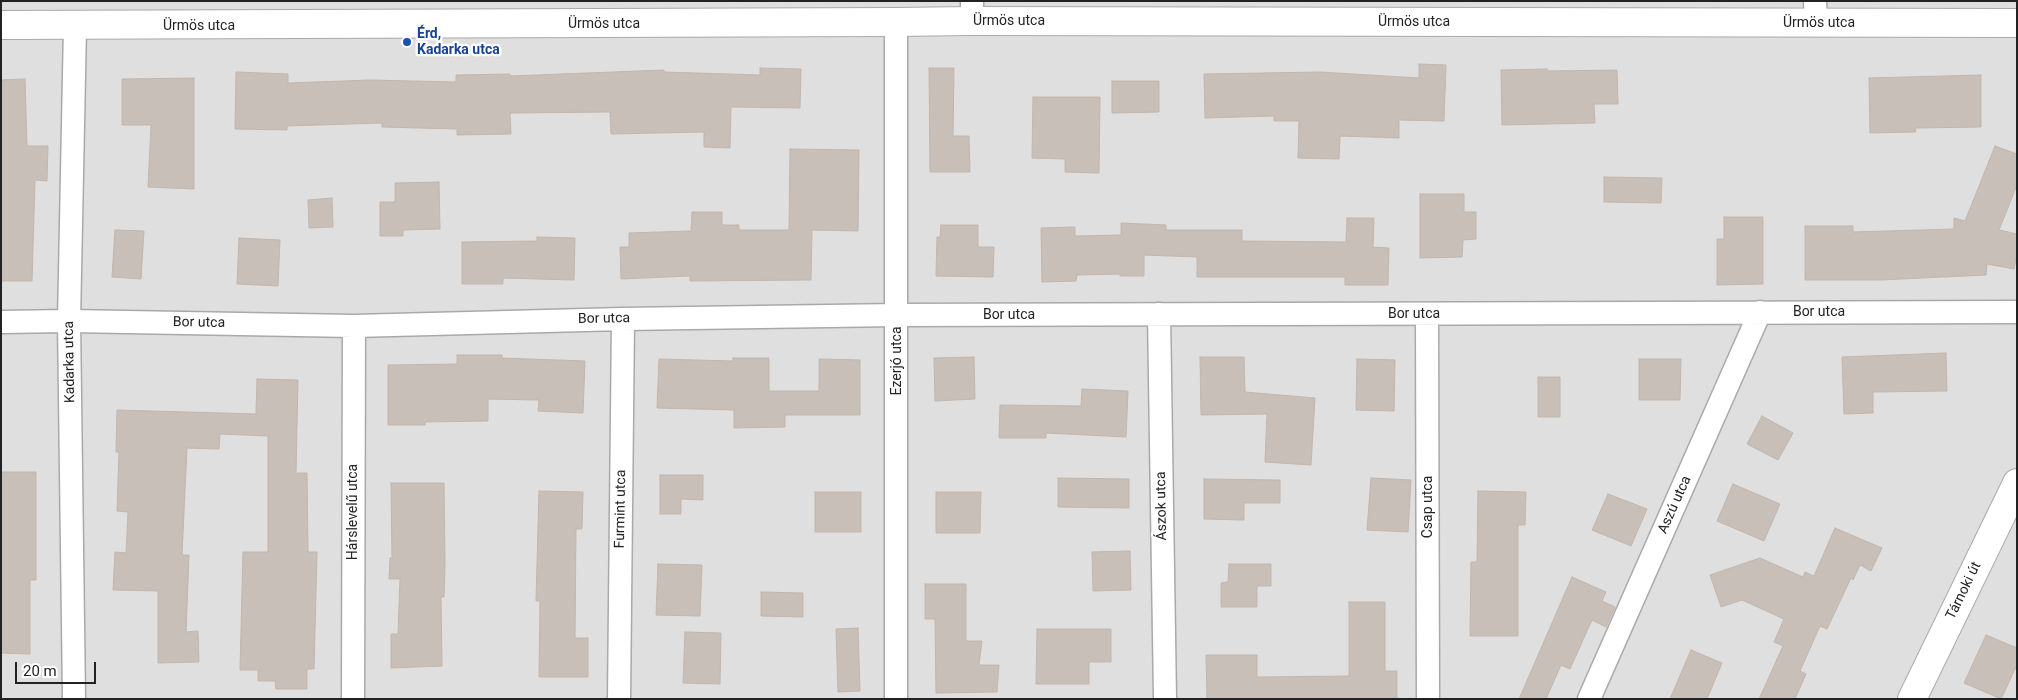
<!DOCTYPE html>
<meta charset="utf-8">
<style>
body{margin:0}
#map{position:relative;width:2018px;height:700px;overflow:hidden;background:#f2efe9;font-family:Roboto,sans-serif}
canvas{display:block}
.frame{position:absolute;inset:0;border:2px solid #222;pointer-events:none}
.scale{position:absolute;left:15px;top:662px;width:81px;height:22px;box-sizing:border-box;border:2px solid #222;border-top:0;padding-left:6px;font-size:15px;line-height:18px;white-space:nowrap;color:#222;-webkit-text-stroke:4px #fff;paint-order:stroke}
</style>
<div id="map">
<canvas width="2018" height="700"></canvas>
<div class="frame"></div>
<div class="scale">20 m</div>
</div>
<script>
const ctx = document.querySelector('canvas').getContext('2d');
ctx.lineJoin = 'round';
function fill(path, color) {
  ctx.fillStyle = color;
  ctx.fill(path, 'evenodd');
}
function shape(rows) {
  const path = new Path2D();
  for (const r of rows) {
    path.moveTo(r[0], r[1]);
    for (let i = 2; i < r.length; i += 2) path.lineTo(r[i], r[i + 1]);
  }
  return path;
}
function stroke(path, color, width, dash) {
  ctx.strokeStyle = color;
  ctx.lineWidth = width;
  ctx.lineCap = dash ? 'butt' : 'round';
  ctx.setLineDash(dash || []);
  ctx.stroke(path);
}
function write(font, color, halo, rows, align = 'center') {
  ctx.font = font + ' Roboto,sans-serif';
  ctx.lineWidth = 4.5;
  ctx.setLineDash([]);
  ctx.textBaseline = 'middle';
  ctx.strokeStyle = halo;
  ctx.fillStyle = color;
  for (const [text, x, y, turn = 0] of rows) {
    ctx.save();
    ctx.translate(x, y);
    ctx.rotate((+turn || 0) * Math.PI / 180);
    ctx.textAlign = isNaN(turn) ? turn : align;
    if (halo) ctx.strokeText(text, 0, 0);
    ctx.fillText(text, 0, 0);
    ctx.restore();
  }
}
fill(shape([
 [1,1,2017,1,2017,699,1,699]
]), '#e0dfdf');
const building = shape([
 [1419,64,1446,65,1444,121,1399,120,1399,138,1340,136,1339,159,1298,158,1299,121,1274,121,1274,116,1205,118,1204,74,1319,72,1419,78,1419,64],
 [760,68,801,69,800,108,731,107,730,148,704,147,704,132,611,134,610,112,510,113,511,134,457,135,457,129,382,127,382,123,287,126,287,130,235,129,236,72,288,74,288,83,370,80,456,82,456,75,510,74,510,76,664,70,664,72,760,75,760,68],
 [929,68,954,68,953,136,969,136,970,172,930,172,929,68],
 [1547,69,1547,71,1617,70,1618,104,1594,104,1595,123,1502,125,1501,70,1547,69],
 [1981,75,1981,127,1915,128,1916,132,1870,133,1869,78,1981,75],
 [194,78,194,189,148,187,151,125,122,125,122,79,194,78],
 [25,79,27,146,48,146,47,181,35,180,32,281,1,281,1,80,25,79],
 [1112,81,1159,81,1159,112,1112,113,1112,81],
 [1033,97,1100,97,1099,173,1065,172,1065,159,1032,158,1033,97],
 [1995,146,2017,154,2017,185,1999,230,2017,234,2017,254,2014,269,1987,264,1986,275,1880,280,1805,280,1805,226,1853,226,1853,232,1954,229,1954,218,1965,221,1995,146],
 [790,149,859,150,858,231,812,230,811,280,690,281,690,276,621,279,620,247,629,247,629,233,691,231,692,212,722,212,722,225,739,225,739,230,789,230,790,149],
 [1604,177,1662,178,1661,203,1604,202,1604,177],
 [439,182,440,229,403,230,403,236,380,236,380,202,395,202,395,183,439,182],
 [1420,194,1464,194,1464,212,1476,212,1476,239,1463,240,1462,257,1420,258,1420,194],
 [332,198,333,227,309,228,308,200,332,198],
 [1724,217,1763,217,1763,284,1717,285,1717,239,1724,239,1724,217],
 [1347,218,1374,218,1373,247,1389,248,1388,285,1345,285,1345,277,1197,277,1197,257,1144,255,1144,276,1120,276,1120,274,1077,275,1076,281,1042,282,1041,228,1075,227,1075,236,1121,235,1121,223,1166,225,1166,230,1242,230,1242,241,1346,242,1347,218],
 [941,225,978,225,978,247,994,247,993,277,936,276,937,237,940,237,941,225],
 [115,230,144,231,141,279,112,277,115,230],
 [537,237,575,238,574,280,503,278,503,284,462,284,462,242,537,241,537,237],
 [239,238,280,240,278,286,237,284,239,238],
 [1946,353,1947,391,1873,392,1873,413,1844,414,1842,357,1946,353],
 [457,355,502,355,502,358,585,361,583,413,538,411,539,400,488,399,488,421,425,422,425,425,388,425,388,365,457,364,457,355],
 [974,357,975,399,935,401,934,358,974,357],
 [1200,357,1244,357,1245,392,1315,398,1311,465,1265,462,1267,414,1201,415,1200,357],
 [733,358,769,358,769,391,819,391,819,359,860,360,860,415,785,415,785,427,734,428,734,410,657,408,659,359,733,361,733,358],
 [1357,359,1395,360,1394,411,1356,410,1357,359],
 [1639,359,1681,359,1680,400,1639,400,1639,359],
 [1538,377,1560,377,1560,417,1538,417,1538,377],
 [257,379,298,380,296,473,307,473,308,552,317,552,314,669,307,669,307,689,276,689,275,681,258,681,258,670,240,670,243,552,268,552,268,436,220,434,219,449,187,448,182,555,189,555,186,632,198,631,199,662,158,663,158,591,113,590,115,552,126,553,128,512,117,511,119,452,116,452,117,410,256,414,257,379],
 [1082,389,1128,391,1126,437,1046,433,1046,438,999,438,1000,405,1081,406,1082,389],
 [1762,416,1793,433,1778,460,1747,444,1762,416],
 [1,472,36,472,36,580,30,580,30,654,1,653,1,472],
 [660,475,703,475,703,500,681,499,681,514,660,514,660,475],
 [1058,478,1129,479,1129,508,1058,507,1058,478],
 [1371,478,1411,480,1408,532,1367,530,1371,478],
 [1204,479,1280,480,1280,503,1244,503,1244,520,1204,519,1204,479],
 [391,483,444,483,445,564,444,597,441,597,442,666,391,668,391,634,398,634,400,579,389,579,390,558,392,558,391,483],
 [1733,484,1780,504,1764,541,1717,521,1733,484],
 [539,491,583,492,582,529,576,529,575,638,588,638,588,677,539,677,540,601,536,601,539,491],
 [1478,491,1526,492,1525,525,1518,525,1518,636,1470,636,1471,562,1477,562,1478,491],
 [815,492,861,492,861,532,815,532,815,492],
 [936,492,981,492,980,533,936,533,936,492],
 [1608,494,1647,509,1631,546,1592,530,1608,494],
 [1835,528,1882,548,1871,571,1860,565,1853,580,1851,578,1827,629,1820,626,1800,671,1806,674,1795,699,1759,699,1783,646,1774,642,1784,619,1742,600,1721,607,1710,575,1760,558,1803,577,1805,572,1814,576,1835,528],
 [1130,551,1131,590,1093,591,1092,552,1130,551],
 [658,564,702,565,700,616,656,615,658,564],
 [1229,564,1271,564,1271,586,1257,586,1257,607,1221,607,1221,583,1228,582,1229,564],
 [1572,577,1606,592,1602,601,1615,607,1606,627,1592,620,1570,669,1561,665,1546,699,1519,699,1572,577],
 [925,584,966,584,966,641,982,641,979,665,999,665,997,692,936,693,935,619,925,619,925,584],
 [761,592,803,593,803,617,761,616,761,592],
 [1349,602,1385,602,1385,671,1397,671,1397,699,1207,699,1206,655,1257,655,1257,677,1349,676,1349,602],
 [858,628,860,691,838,692,836,629,858,628],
 [1037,629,1111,629,1111,662,1089,662,1089,684,1036,684,1037,629],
 [685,632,721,633,720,684,683,683,685,632],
 [1986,635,2017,648,2017,665,2001,699,1964,683,1986,635],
 [1691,650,1722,663,1707,699,1670,699,1691,650]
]);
fill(building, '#c7bfb8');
stroke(building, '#c4b6ab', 1);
const minor = shape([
 [1815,1,1816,23],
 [972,21,972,1],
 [896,22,896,699],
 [1159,314,1165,699],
 [1427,315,1428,699],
 [1,322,69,321,354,326,623,319,897,315,2017,312],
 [74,699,69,321,75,26],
 [353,699,354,326],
 [619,699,623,319],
 [1589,699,1760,312]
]);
const tertiary = shape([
 [1,25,896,22,972,21,2017,23],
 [1912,699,2017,483]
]);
stroke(minor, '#a9a9a9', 25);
stroke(tertiary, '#a9a9a9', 30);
stroke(minor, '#fff', 22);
stroke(tertiary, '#fff', 28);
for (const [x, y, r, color] of [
 [407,42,5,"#1a4fb4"]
]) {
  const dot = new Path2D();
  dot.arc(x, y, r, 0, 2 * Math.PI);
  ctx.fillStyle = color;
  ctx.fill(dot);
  stroke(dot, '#fff', 2);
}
write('14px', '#222', '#fff', [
 ["Ürmös utca",1009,21],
 ["Ürmös utca",1414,22],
 ["Ürmös utca",1819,23],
 ["Ürmös utca",604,24],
 ["Ürmös utca",199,26],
 ["Bor utca",1819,312],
 ["Bor utca",1414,314],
 ["Bor utca",1009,315],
 ["Bor utca",604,319,-1],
 ["Bor utca",199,323,1],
 ["Ezerjó utca",897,361,-90],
 ["Kadarka utca",70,362,-91],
 ["Aszú utca",1675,505,-66],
 ["Ászok utca",1162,506,-91],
 ["Csap utca",1428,507,-90],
 ["Furmint utca",621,509,-89],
 ["Hárslevelű utca",353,512,-90],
 ["Tárnoki út",1964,591,-64]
]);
write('bold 14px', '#164399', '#fff', [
 ["Érd,",417,34],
 ["Kadarka utca",417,50]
], 'left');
</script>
